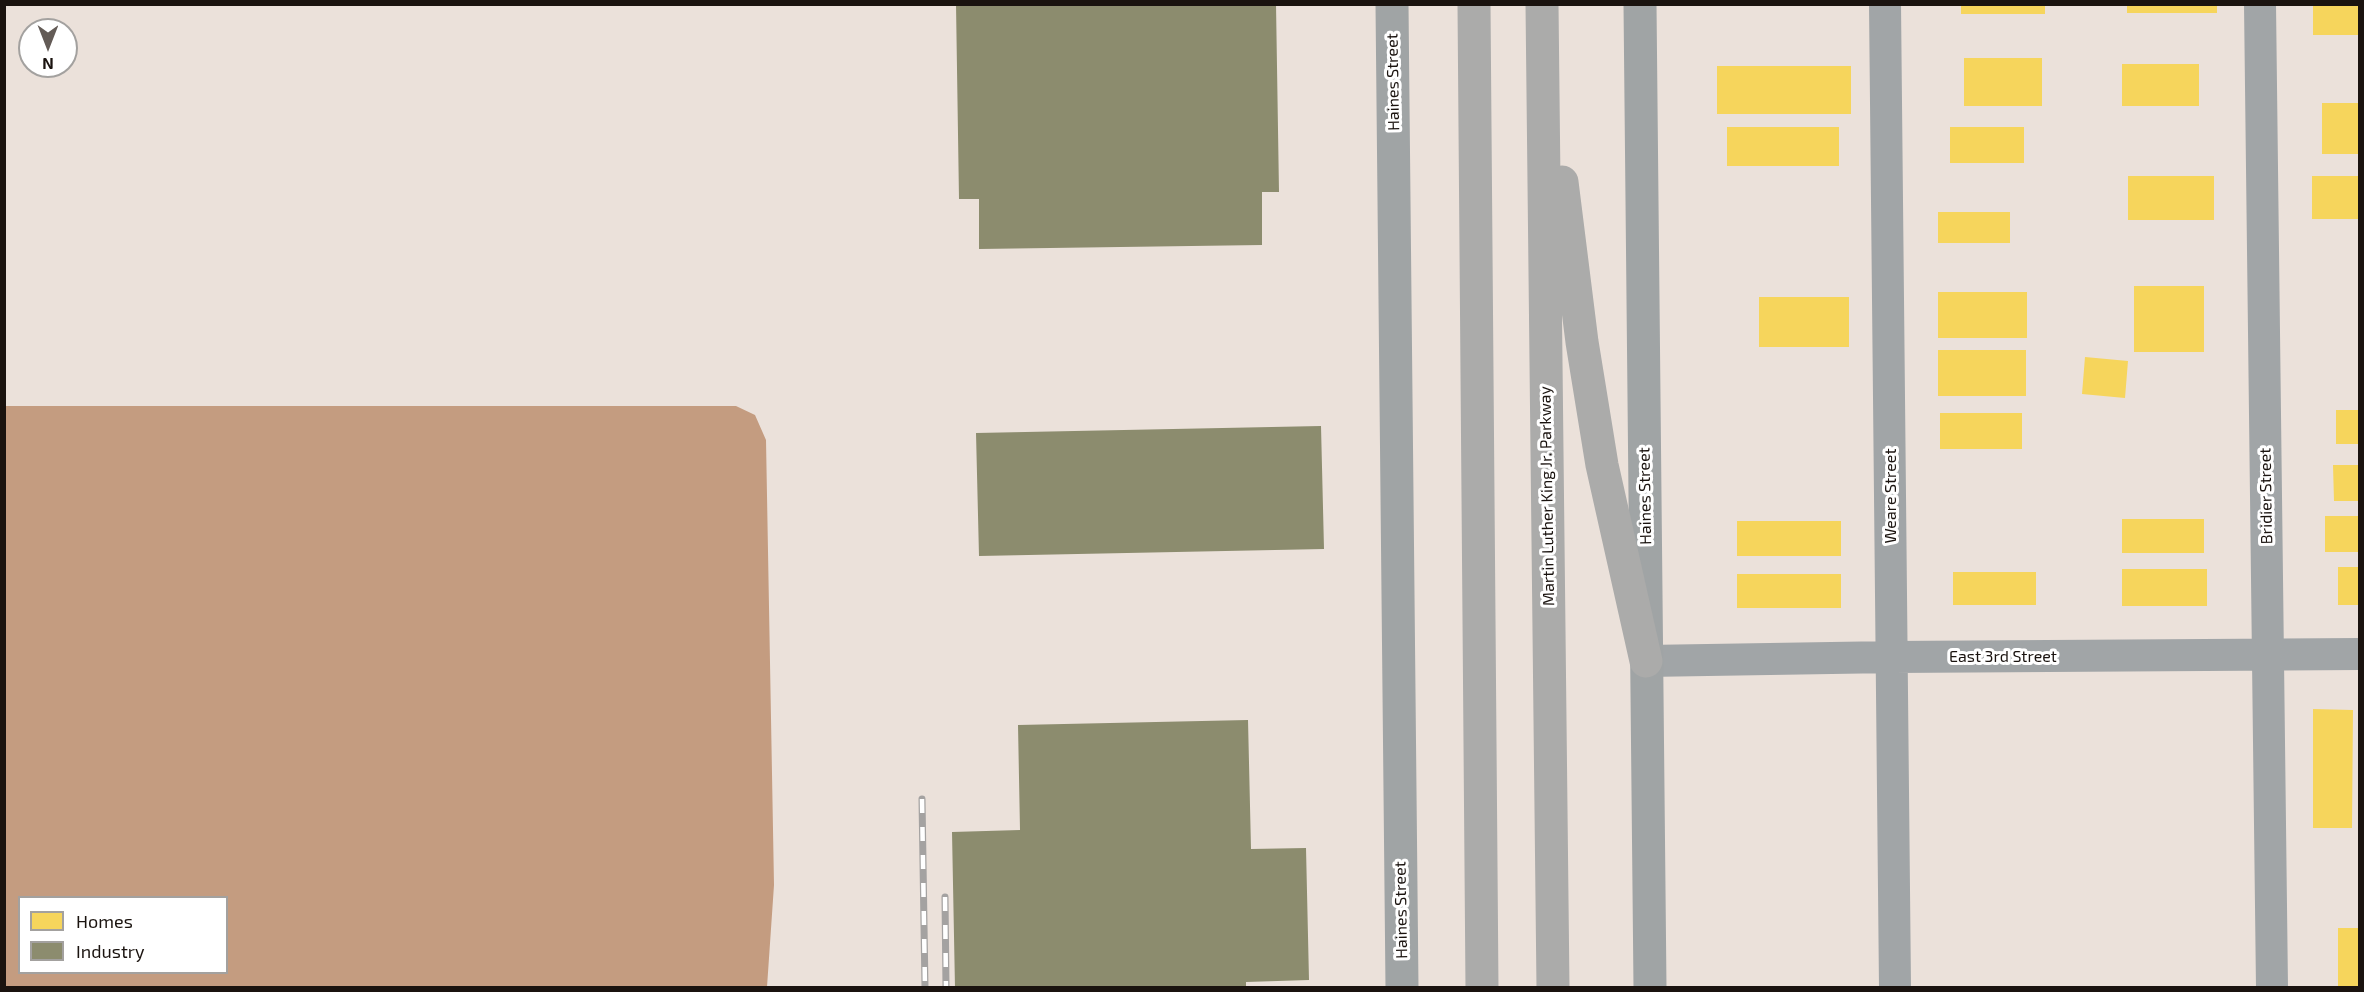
<!DOCTYPE html>
<style>
body{margin:0}
#map{position:relative;width:2364px;height:992px;overflow:hidden;background:#ebe1da;font-family:"Exo 2",sans-serif}
canvas{display:block}
.frame{position:absolute;inset:0;border:6px solid #1a130f;pointer-events:none}
.legend{position:absolute;left:18px;top:896px;width:210px;height:78px;box-sizing:border-box;background:#fff;border:2px solid #a3a19f;margin:0;padding:8px 10px;list-style:none;font-size:18px;color:#1a130f}
.legend li{display:flex;align-items:center;gap:12px;height:30px}
.legend b{width:30px;border:2px solid #a3a19f}
.north{position:absolute;left:18px;top:18px;width:60px;height:60px;box-sizing:border-box;background:#fff;border:2px solid #a3a19f;border-radius:50%;rotate:180deg;font-size:16px;font-weight:700;line-height:24px;text-align:center;color:#1a130f}
.north::after{content:'';display:block;margin:auto;width:21px;height:27px;background:#635b56;clip-path:polygon(50% 0,100% 100%,50% 72%,0 100%)}
</style>
<div id="map">
<canvas width="2364" height="992"></canvas>
<div class="frame"></div>
<ul class="legend">
<li><b style="height:16px;background:#f6d55c"></b>Homes</li>
<li><b style="height:16px;background:#8c8c6e"></b>Industry</li>
</ul>
<div class="north">N</div>
</div>
<script>
const ctx = document.querySelector('canvas').getContext('2d');
ctx.lineJoin = 'round';
function fill(path, color) {
  ctx.fillStyle = color;
  ctx.fill(path, 'evenodd');
}
function shape(rows) {
  const path = new Path2D();
  for (const r of rows) {
    path.moveTo(r[0], r[1]);
    for (let i = 2; i < r.length; i += 2) path.lineTo(r[i], r[i + 1]);
  }
  return path;
}
function stroke(path, color, width, dash) {
  ctx.strokeStyle = color;
  ctx.lineWidth = width;
  ctx.lineCap = dash ? 'butt' : 'round';
  ctx.setLineDash(dash || []);
  ctx.stroke(path);
}
function write(font, color, halo, rows, align = 'center') {
  ctx.font = font + ' "Exo 2",sans-serif';
  ctx.lineWidth = 6;
  ctx.setLineDash([]);
  ctx.textBaseline = 'middle';
  ctx.strokeStyle = halo;
  ctx.fillStyle = color;
  for (const [text, x, y, turn = 0] of rows) {
    ctx.save();
    ctx.translate(x, y);
    ctx.rotate((+turn || 0) * Math.PI / 180);
    ctx.textAlign = isNaN(turn) ? turn : align;
    if (halo) ctx.strokeText(text, 0, 0);
    ctx.fillText(text, 0, 0);
    ctx.restore();
  }
}
fill(shape([
 [5,406,736,406,755,415,766,440,774,885,767,987,5,987],
 [20,898,226,898,226,972,20,972]
]), '#c49c80');
fill(shape([
 [1961,4,2045,4,2045,14,1961,14],
 [2127,4,2217,4,2217,13,2127,13],
 [2313,4,2360,4,2360,35,2313,35],
 [1964,58,2042,58,2042,106,1964,106],
 [2122,64,2199,64,2199,106,2122,106],
 [1717,66,1851,66,1851,114,1717,114],
 [2322,103,2360,103,2360,154,2322,154],
 [1727,127,1839,127,1839,166,1727,166],
 [1950,127,2024,127,2024,163,1950,163],
 [2128,176,2214,176,2214,220,2128,220],
 [2312,176,2360,176,2360,219,2312,219],
 [1938,212,2010,212,2010,243,1938,243],
 [2134,286,2204,286,2204,352,2134,352],
 [1938,292,2027,292,2027,338,1938,338],
 [1759,297,1849,297,1849,347,1759,347],
 [1938,350,2026,350,2026,396,1938,396],
 [2085,357,2128,361,2125,398,2082,394],
 [2336,410,2360,410,2360,444,2336,444],
 [1940,413,2022,413,2022,449,1940,449],
 [2333,465,2360,465,2360,501,2334,501],
 [2325,516,2360,516,2360,552,2325,552],
 [2122,519,2204,519,2204,553,2122,553],
 [1737,521,1841,521,1841,556,1737,556],
 [2338,567,2360,567,2360,605,2338,605],
 [2122,569,2207,569,2207,606,2122,606],
 [1953,572,2036,572,2036,605,1953,605],
 [1737,574,1841,574,1841,608,1737,608],
 [2313,709,2353,710,2352,828,2313,828],
 [2338,928,2360,928,2360,988,2338,988]
]), '#f6d55c');
fill(shape([
 [956,4,1276,4,1279,192,1262,192,1262,245,979,249,979,199,959,199],
 [1321,426,1324,549,979,556,976,433],
 [1248,720,1251,849,1306,848,1309,980,1246,982,1246,988,955,988,952,832,1020,830,1018,725]
]), '#8c8c6e');
stroke(shape([
 [1885,4,1895,988],
 [2260,4,2272,988],
 [1646,661,1893,657,2360,654]
]), '#a1a5a7', 32);
stroke(shape([
 [1392,4,1402,988],
 [1640,4,1650,988]
]), '#a0a4a5', 33);
stroke(shape([
 [1474,4,1482,988],
 [1542,4,1553,988],
 [1562,182,1582,342,1602,465,1646,661]
]), '#ababaa', 33);
const rail = shape([
 [922,799,925,988],
 [945,897,946,988]
]);
stroke(rail, '#a4a2a1', 7);
stroke(rail, '#fff', 4.5, [14]);
write('16px', '#1a130f', '#fff', [
 ["Haines Street",1393,82,-91],
 ["Martin Luther King Jr. Parkway",1547,496,-91],
 ["Haines Street",1645,496,-91],
 ["Weare Street",1891,496,-90],
 ["Bridier Street",2266,496,-91],
 ["East 3rd Street",2003,657],
 ["Haines Street",1401,910,-91]
]);
</script>
